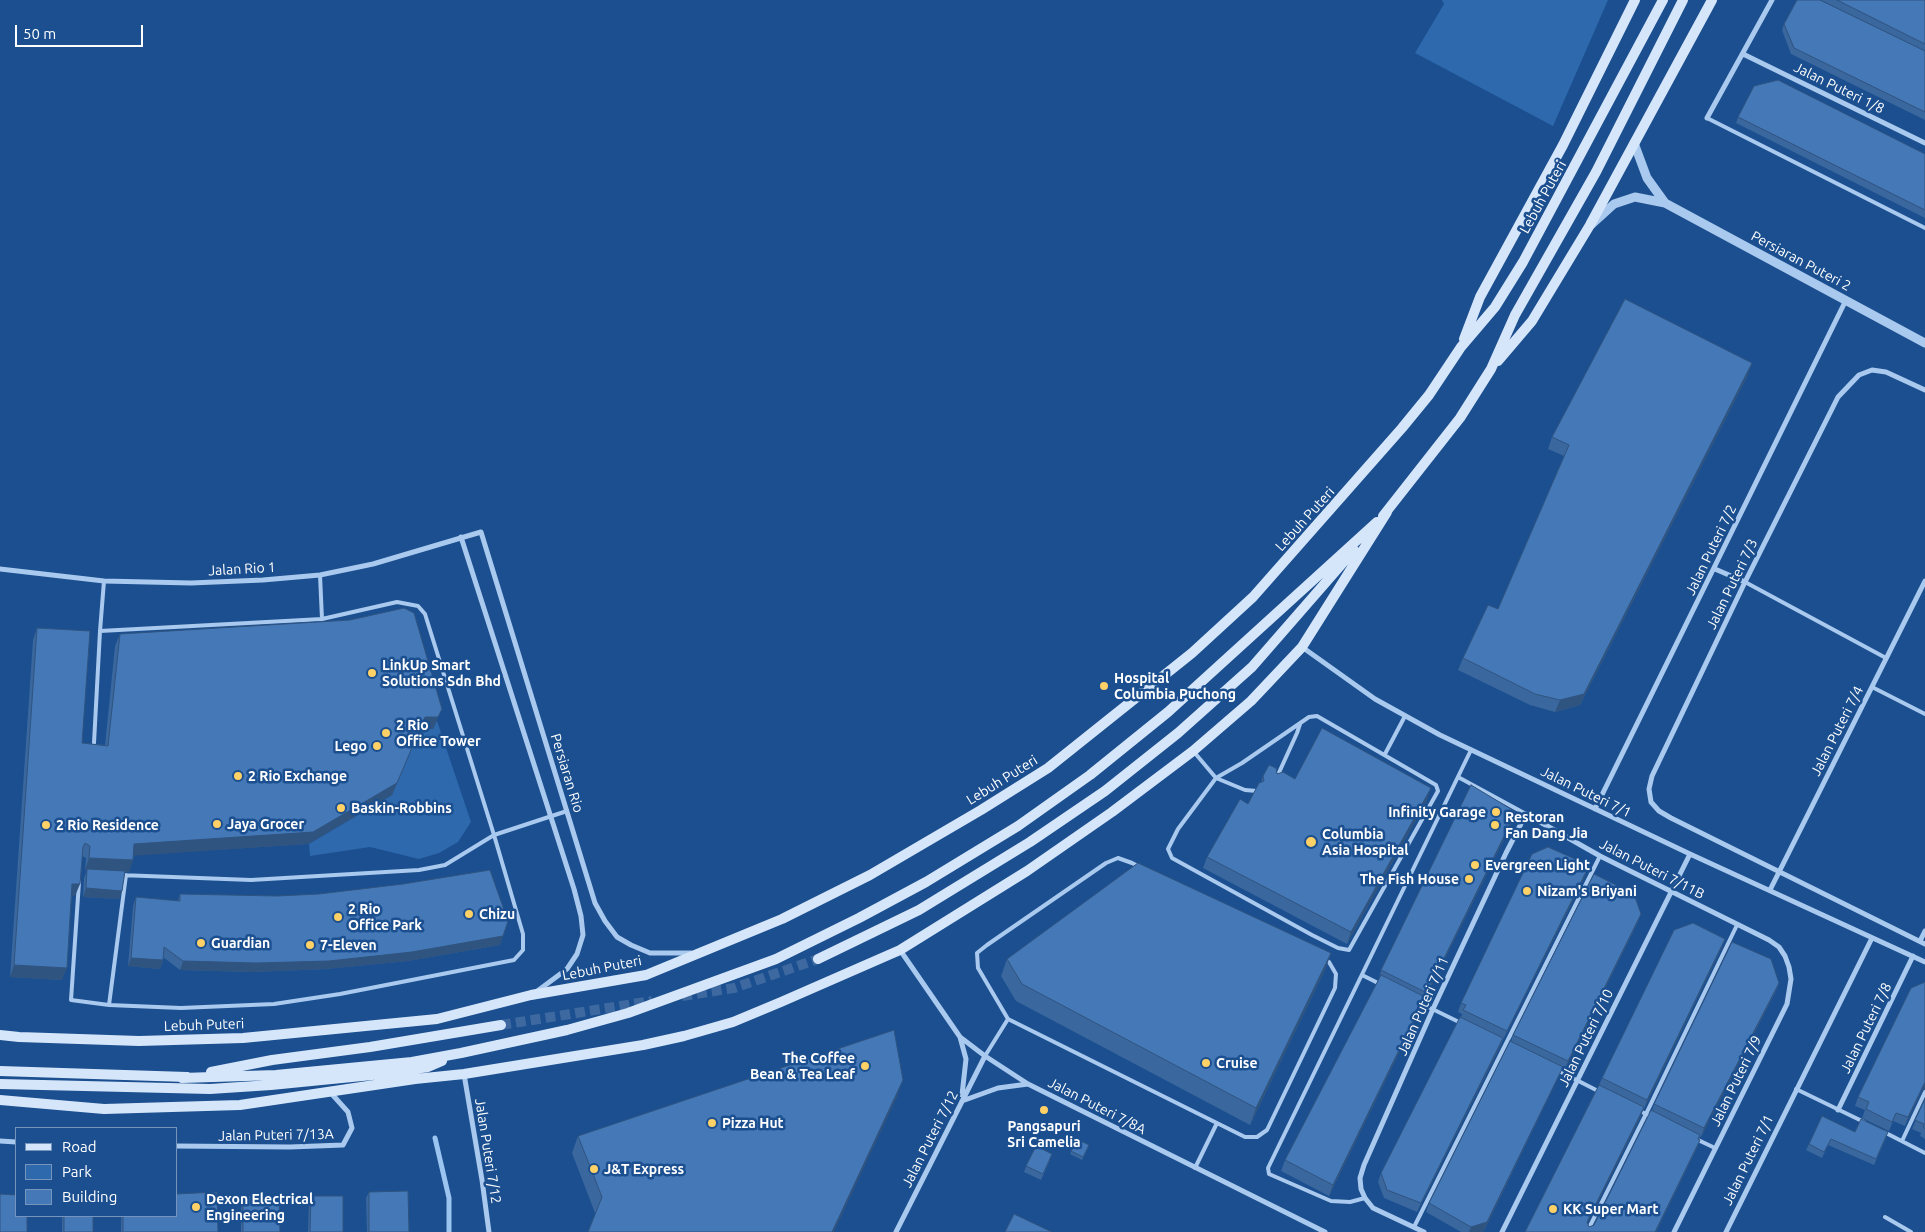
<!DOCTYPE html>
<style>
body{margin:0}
#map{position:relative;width:1925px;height:1232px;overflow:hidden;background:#1b4f8f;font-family:Ubuntu,sans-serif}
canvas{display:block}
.legend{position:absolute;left:15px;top:1127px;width:162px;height:90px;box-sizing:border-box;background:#1b4f8f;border:1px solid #7695bc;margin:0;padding:6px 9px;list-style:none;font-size:15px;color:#fff}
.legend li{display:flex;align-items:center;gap:10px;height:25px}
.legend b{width:25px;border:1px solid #7695bc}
.scale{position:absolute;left:15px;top:25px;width:128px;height:22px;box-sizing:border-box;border:2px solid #fff;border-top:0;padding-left:6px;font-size:15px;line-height:18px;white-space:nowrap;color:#fff;-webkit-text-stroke:4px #1b4f8f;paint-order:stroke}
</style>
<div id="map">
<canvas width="1925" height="1232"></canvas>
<ul class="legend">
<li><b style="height:6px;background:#d6e6fa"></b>Road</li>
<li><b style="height:14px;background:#2e69ad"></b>Park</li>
<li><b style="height:14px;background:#4478b7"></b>Building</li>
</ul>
<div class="scale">50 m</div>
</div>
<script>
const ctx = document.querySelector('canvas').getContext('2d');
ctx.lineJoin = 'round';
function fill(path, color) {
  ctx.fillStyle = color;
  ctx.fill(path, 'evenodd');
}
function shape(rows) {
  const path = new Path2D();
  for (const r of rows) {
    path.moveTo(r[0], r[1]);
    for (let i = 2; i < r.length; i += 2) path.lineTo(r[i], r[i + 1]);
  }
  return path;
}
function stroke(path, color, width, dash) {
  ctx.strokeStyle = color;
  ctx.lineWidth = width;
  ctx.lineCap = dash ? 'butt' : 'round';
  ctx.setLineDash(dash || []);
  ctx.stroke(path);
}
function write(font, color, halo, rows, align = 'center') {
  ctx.font = font + ' Ubuntu,sans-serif';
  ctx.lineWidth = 5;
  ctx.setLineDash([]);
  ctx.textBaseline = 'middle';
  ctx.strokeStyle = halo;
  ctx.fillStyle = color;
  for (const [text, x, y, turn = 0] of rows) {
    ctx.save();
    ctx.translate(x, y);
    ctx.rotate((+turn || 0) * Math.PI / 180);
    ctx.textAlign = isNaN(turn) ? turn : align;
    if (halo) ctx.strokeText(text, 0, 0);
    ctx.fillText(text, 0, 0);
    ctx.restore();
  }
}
fill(shape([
 [1442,0,1608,0,1553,126,1415,53,1444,4],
 [437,721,471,822,458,842,439,853,419,859,370,847,310,856,309,844,392,795,420,729,433,729]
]), '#2e69ad');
stroke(shape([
 [435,1138,449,1198,449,1232]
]), '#9cc4f0', 5);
stroke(shape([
 [682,996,734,988,818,959],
 [501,1025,652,1001]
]), '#3d69a0', 10, [10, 5]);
stroke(shape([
 [1707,118,1925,228],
 [320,575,322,619],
 [1745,582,1886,658],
 [1872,687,1925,714],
 [1317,716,1436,785,1438,791,1349,950,1338,948,1312,935,1172,858,1168,849,1178,829,1216,778,1242,763,1309,717,1317,716],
 [94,743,100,631],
 [1194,752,1216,778,1245,790,1257,791],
 [1385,754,1405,716],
 [1277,777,1297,733,1300,724],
 [1458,777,1526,814],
 [1118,858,1132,863,1329,962,1336,974,1335,988,1267,1130,1257,1137,1245,1137,1008,1019,978,968,977,953,987,945,1106,863,1118,858],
 [120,875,251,880,419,870,445,865,494,835,567,811],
 [79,882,71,1000,109,1005,181,1008,274,1004,340,994,514,960,523,950,523,934,494,835,425,614,418,606,397,602,322,619,100,631,104,581],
 [1362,975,1380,984],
 [1418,1002,1461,1023],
 [109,1005,126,875],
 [985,1056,1008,1019],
 [1557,1070,1600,1092],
 [1796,1089,1864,1122],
 [1638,1110,1652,1117],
 [1884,1132,1925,1153],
 [1696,1139,1715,1148],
 [1902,1141,1925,1092],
 [1195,1168,1217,1123],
 [1365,1198,1350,1202,1331,1201,1269,1174,1268,1168,1471,750],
 [1885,1217,1911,1232],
 [1414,1227,1600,856],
 [1587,1232,1646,1114,1737,925]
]), '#a9c9ee', 4);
stroke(shape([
 [1743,54,1925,143],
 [1707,118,1772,0],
 [1925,390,1886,372,1872,370,1859,375,1838,397,1745,582,1652,776,1649,789,1651,802,1659,811,1671,818,1925,944],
 [461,537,574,889,581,916,583,935,577,954,567,969,536,992],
 [0,569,104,581,191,583,263,580,320,575,373,564,481,532,595,903,605,921,617,937,631,945,650,953,691,953],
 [1715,569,1745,582],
 [1302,647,1375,699,1440,735,1690,854,1925,962],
 [1595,809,1846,300],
 [1770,890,1925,581],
 [1920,941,1925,931],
 [900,950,960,1037,985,1056,1028,1084,1325,1232],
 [960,1037,966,1059,962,1095],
 [464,1074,482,1180,489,1232],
 [962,1101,998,1088,1028,1084],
 [1838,1110,1913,956],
 [0,1141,16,1142],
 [176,1146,290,1147,343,1145,352,1128,348,1112,330,1092],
 [896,1232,985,1056],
 [1424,1232,1373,1208,1365,1198,1361,1189,1360,1178,1364,1165,1433,1009,1506,853,1526,814,1600,856,1769,940,1779,947,1785,956,1789,967,1791,979,1787,1004,1674,1232],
 [1502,1232,1690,854],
 [1726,1232,1872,938]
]), '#a9c9ee', 5);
stroke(shape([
 [1634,143,1647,178,1665,203],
 [1592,224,1614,204,1635,197,1665,203,1925,343]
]), '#a9c9ee', 9);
stroke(shape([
 [1464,339,1480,297,1563,145,1635,0],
 [1498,361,1532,321,1590,225,1712,0],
 [1383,516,1460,418,1491,369,1515,315,1596,172,1683,0],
 [818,959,919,910,1030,842,1105,791,1178,733,1252,667,1354,550],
 [0,1035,19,1037,139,1041,243,1038,437,1019,531,995,646,975,782,919,870,875,981,810,1048,768,1192,653,1253,597,1402,428,1429,395,1461,347,1495,307,1523,262,1663,0],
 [0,1071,187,1077],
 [211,1072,272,1060,370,1047,501,1025],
 [182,1078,276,1075,412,1062,461,1053,567,1030,628,1013,776,959,859,918,926,882,1018,826,1090,775,1168,712,1377,522],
 [0,1084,210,1089,271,1085,382,1074,428,1067,442,1061],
 [0,1100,104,1109,240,1105,415,1079,464,1074,643,1045,684,1036,733,1022,781,1002,900,950,1027,871,1112,812,1193,751,1251,701,1302,647,1387,512]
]), '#d6e6fa', 10);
fill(shape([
 [1821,0,1925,0,1925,120,1791,54,1782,30,1784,24,1899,39],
 [1738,117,1925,154,1925,218,1736,123],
 [1748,375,1580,705,1555,712,1530,705,1458,670,1463,658,1498,609,1564,456,1548,449,1552,437],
 [37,628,82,743,105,745,115,646,120,634,437,721,433,729,420,729,392,795,308,844,134,855,129,872,125,872,119,899,83,897,84,878,87,870,85,870,86,858,82,856,75,896,72,896,62,980,10,977,33,640],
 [1277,774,1295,779,1427,800,1347,944,1203,868,1207,857,1248,804,1261,783,1263,776],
 [1516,812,1513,821,1424,1001,1423,1001,1421,1008,1329,1196,1281,1171,1285,1160,1379,979,1381,970],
 [1584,863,1583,868,1584,879,1503,1040,1500,1047,1417,1212,1384,1198,1378,1182,1381,1173,1461,1017,1462,1014,1458,1012,1461,1003],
 [180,894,500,945,408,961,326,969,253,972,180,970,163,957,163,960,160,969,128,966,133,906,136,897,178,901],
 [1638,922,1565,1070,1562,1068,1559,1076,1484,1231,1480,1232,1461,1232,1426,1212,1429,1203,1511,1042,1513,1035],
 [1725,939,1722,947,1644,1109,1643,1109,1641,1116,1587,1223,1589,1227,1594,1225,1652,1111,1654,1104,1779,983,1776,991,1701,1137,1700,1136,1697,1148,1656,1232,1525,1232,1599,1085,1602,1078],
 [1331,953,1325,970,1250,1125,1016,1001,1001,976,1007,959],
 [1925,982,1925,1089,1922,1090,1905,1126,1893,1121,1889,1131,1862,1118,1865,1110,1855,1106,1858,1097],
 [897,1097,595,1213,572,1153,578,1136],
 [1925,1099,1925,1139,1920,1136,1921,1133,1912,1129],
 [1855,1132,1886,1138,1874,1165,1828,1145,1822,1158,1806,1150,1809,1144],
 [1088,1148,1082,1160,1070,1154,1071,1151],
 [1050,1160,1041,1180,1024,1172,1026,1166],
 [369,1192,409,1232,367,1232,366,1198],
 [243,1196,280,1232,241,1232,241,1202],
 [311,1196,343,1232,308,1232,309,1202],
 [62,1216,93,1216,93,1232,62,1232],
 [121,1216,176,1216,218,1232,121,1232]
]), '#3a679d');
fill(shape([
 [1752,363,1748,375,1580,705,1555,712,1560,700],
 [442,709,433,729,420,729,392,795,308,844,130,856,134,844,425,717],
 [1431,788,1427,800,1347,944,1351,932],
 [1516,812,1513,821,1424,1001,1427,993],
 [89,858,133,860,129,872,85,870],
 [1587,870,1584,879,1503,1040,1507,1031],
 [72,884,80,884,75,896,68,896],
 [86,888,122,891,119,899,83,897],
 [1641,914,1638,922,1565,1070,1568,1061],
 [503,936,500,945,408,961,326,969,253,972,180,970,183,961],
 [1725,939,1722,947,1644,1109,1647,1100],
 [1331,953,1325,970,1250,1125,1256,1108],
 [131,958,163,960,160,969,128,966],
 [14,965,67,968,62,980,10,977],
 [1779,983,1776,991,1701,1137,1704,1128],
 [1425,997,1421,1008,1329,1196,1333,1185],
 [1503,1038,1500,1047,1417,1212,1421,1203],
 [1563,1067,1559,1076,1484,1231,1480,1232,1469,1232,1471,1227],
 [903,1080,897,1097,834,1232,832,1232],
 [1925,1082,1925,1089,1922,1090,1905,1126,1908,1117],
 [1644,1107,1641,1116,1584,1230,1587,1222],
 [1700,1140,1697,1148,1656,1232,1655,1232]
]), '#305480');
const building = shape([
 [1797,0,1820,0,1925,51,1925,112,1794,48,1784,24,1797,0],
 [1837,0,1925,0,1925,44,1837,0],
 [1778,80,1925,154,1925,210,1738,117,1754,86,1778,80],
 [1625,299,1752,363,1584,694,1560,700,1535,694,1463,658,1488,605,1498,609,1569,445,1552,437,1625,299],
 [404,608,414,613,442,709,438,717,425,717,397,783,313,832,134,844,133,860,89,858,90,846,85,843,83,847,80,884,72,884,67,968,14,965,37,628,90,631,82,743,108,746,120,634,350,620,404,608],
 [1322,728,1431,788,1351,932,1207,857,1240,799,1248,804,1259,783,1264,781,1263,776,1269,765,1276,768,1277,774,1283,772,1295,779,1322,728],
 [1471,785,1516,812,1427,993,1381,970,1471,785],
 [1548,847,1584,863,1582,868,1587,870,1507,1031,1463,1010,1466,1005,1461,1003,1532,854,1548,847],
 [1138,863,1331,953,1256,1108,1022,984,1007,959,1138,863],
 [87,869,125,871,122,891,86,888,87,869],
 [490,870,508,921,503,936,412,952,329,961,256,963,183,961,164,947,163,960,131,958,136,897,180,901,180,894,277,896,319,894,403,884,490,870],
 [1594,874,1634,894,1641,914,1568,1061,1513,1035,1594,874],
 [1693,923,1725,939,1647,1100,1602,1078,1674,930,1693,923],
 [1732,942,1771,959,1779,983,1704,1128,1654,1104,1732,942],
 [1381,975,1425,997,1333,1185,1285,1160,1381,975],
 [1925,982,1925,1082,1908,1117,1896,1113,1892,1122,1866,1109,1869,1102,1858,1097,1911,988,1925,982],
 [1460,1017,1503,1038,1421,1203,1387,1190,1381,1173,1460,1017],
 [894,1030,903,1080,832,1232,588,1232,602,1197,578,1136,894,1030],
 [1510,1041,1563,1067,1487,1222,1471,1227,1429,1203,1510,1041],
 [1599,1085,1644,1107,1587,1222,1589,1227,1594,1225,1651,1110,1700,1135,1698,1139,1700,1140,1655,1232,1525,1232,1599,1085],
 [1925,1099,1925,1129,1923,1127,1924,1124,1915,1120,1925,1099],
 [1822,1116,1855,1132,1861,1119,1888,1132,1876,1159,1831,1139,1824,1152,1809,1144,1822,1116],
 [1077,1139,1089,1145,1083,1157,1071,1151,1077,1139],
 [1036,1146,1052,1154,1043,1174,1026,1166,1036,1146],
 [408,1191,409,1232,369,1232,369,1192,408,1191],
 [217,1192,218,1232,123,1232,123,1216,176,1216,176,1194,217,1192],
 [0,1194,16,1195,16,1216,27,1216,27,1232,0,1232,0,1194],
 [243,1196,279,1196,280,1232,243,1232,243,1196],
 [311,1196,343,1196,343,1232,310,1232,311,1196],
 [1014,1214,1052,1232,1005,1232,1014,1214],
 [64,1216,93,1216,93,1232,64,1232,64,1216]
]);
fill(building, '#4478b7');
stroke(building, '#305480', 1);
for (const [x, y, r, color] of [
 [372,673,5,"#ffd166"],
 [1104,686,5,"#ffd166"],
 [386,733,5,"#ffd166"],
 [377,746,5,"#ffd166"],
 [238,776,5,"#ffd166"],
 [341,808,5,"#ffd166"],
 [1496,812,5,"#ffd166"],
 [217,824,5,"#ffd166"],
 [46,825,5,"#ffd166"],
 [1495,825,5,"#ffd166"],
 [1311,842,6,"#ffd166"],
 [1475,865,5,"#ffd166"],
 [1469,879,5,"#ffd166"],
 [1527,891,5,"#ffd166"],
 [469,914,5,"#ffd166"],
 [338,917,5,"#ffd166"],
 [201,943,5,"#ffd166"],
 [310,945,5,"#ffd166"],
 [1206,1063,5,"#ffd166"],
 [865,1066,5,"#ffd166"],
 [1044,1110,5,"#ffd166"],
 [712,1123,5,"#ffd166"],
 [594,1169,5,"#ffd166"],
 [196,1207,5,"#ffd166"],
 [1553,1209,5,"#ffd166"]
]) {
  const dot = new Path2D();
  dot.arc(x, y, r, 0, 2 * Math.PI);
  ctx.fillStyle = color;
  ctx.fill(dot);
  stroke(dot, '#1b4f8f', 2);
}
write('14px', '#fff', '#1b4f8f', [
 ["Jalan Puteri 1/8",1839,88,26],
 ["Lebuh Puteri",1543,197,-61],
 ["Persiaran Puteri 2",1801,261,28],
 ["Lebuh Puteri",1305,519,-48],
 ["Jalan Puteri 7/2",1711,550,-64],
 ["Jalan Rio 1",242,569,-3],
 ["Jalan Puteri 7/3",1732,584,-64],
 ["Jalan Puteri 7/4",1837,731,-63],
 ["Persiaran Rio",567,773,73],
 ["Lebuh Puteri",1002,780,-32],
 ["Jalan Puteri 7/1",1586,792,26],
 ["Jalan Puteri 7/11B",1652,869,27],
 ["Lebuh Puteri",602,968,-11],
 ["Jalan Puteri 7/11",1423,1006,-66],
 ["Lebuh Puteri",204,1025,-2],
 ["Jalan Puteri 7/8",1866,1028,-64],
 ["Jalan Puteri 7/10",1586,1038,-64],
 ["Jalan Puteri 7/9",1736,1081,-64],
 ["Jalan Puteri 7/8A",1097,1106,27],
 ["Jalan Puteri 7/13A",276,1135,-1],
 ["Jalan Puteri 7/12",930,1139,-63],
 ["Jalan Puteri 7/12",488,1151,81],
 ["Jalan Puteri 7/1",1748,1160,-64]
]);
write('bold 14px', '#fff', '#1b4f8f', [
 ["LinkUp Smart",382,665],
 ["Solutions Sdn Bhd",382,681],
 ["Hospital",1114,678],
 ["Columbia Puchong",1114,694],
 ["2 Rio",396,725],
 ["Office Tower",396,741],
 ["Lego",367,746,"right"],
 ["2 Rio Exchange",248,776],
 ["Baskin-Robbins",351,808],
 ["Infinity Garage",1486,812,"right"],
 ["Restoran",1505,817],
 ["Fan Dang Jia",1505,833],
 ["Jaya Grocer",227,824],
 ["2 Rio Residence",56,825],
 ["Columbia",1322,834],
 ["Asia Hospital",1322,850],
 ["Evergreen Light",1485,865],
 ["The Fish House",1459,879,"right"],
 ["Nizam's Briyani",1537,891],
 ["2 Rio",348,909],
 ["Office Park",348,925],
 ["Chizu",479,914],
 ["Guardian",211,943],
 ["7-Eleven",320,945],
 ["The Coffee",855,1058,"right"],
 ["Bean & Tea Leaf",855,1074,"right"],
 ["Cruise",1216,1063],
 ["Pizza Hut",722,1123],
 ["Pangsapuri",1044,1126,"center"],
 ["Sri Camelia",1044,1142,"center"],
 ["J&T Express",604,1169],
 ["Dexon Electrical",206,1199],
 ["Engineering",206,1215],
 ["KK Super Mart",1563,1209]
], 'left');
</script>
